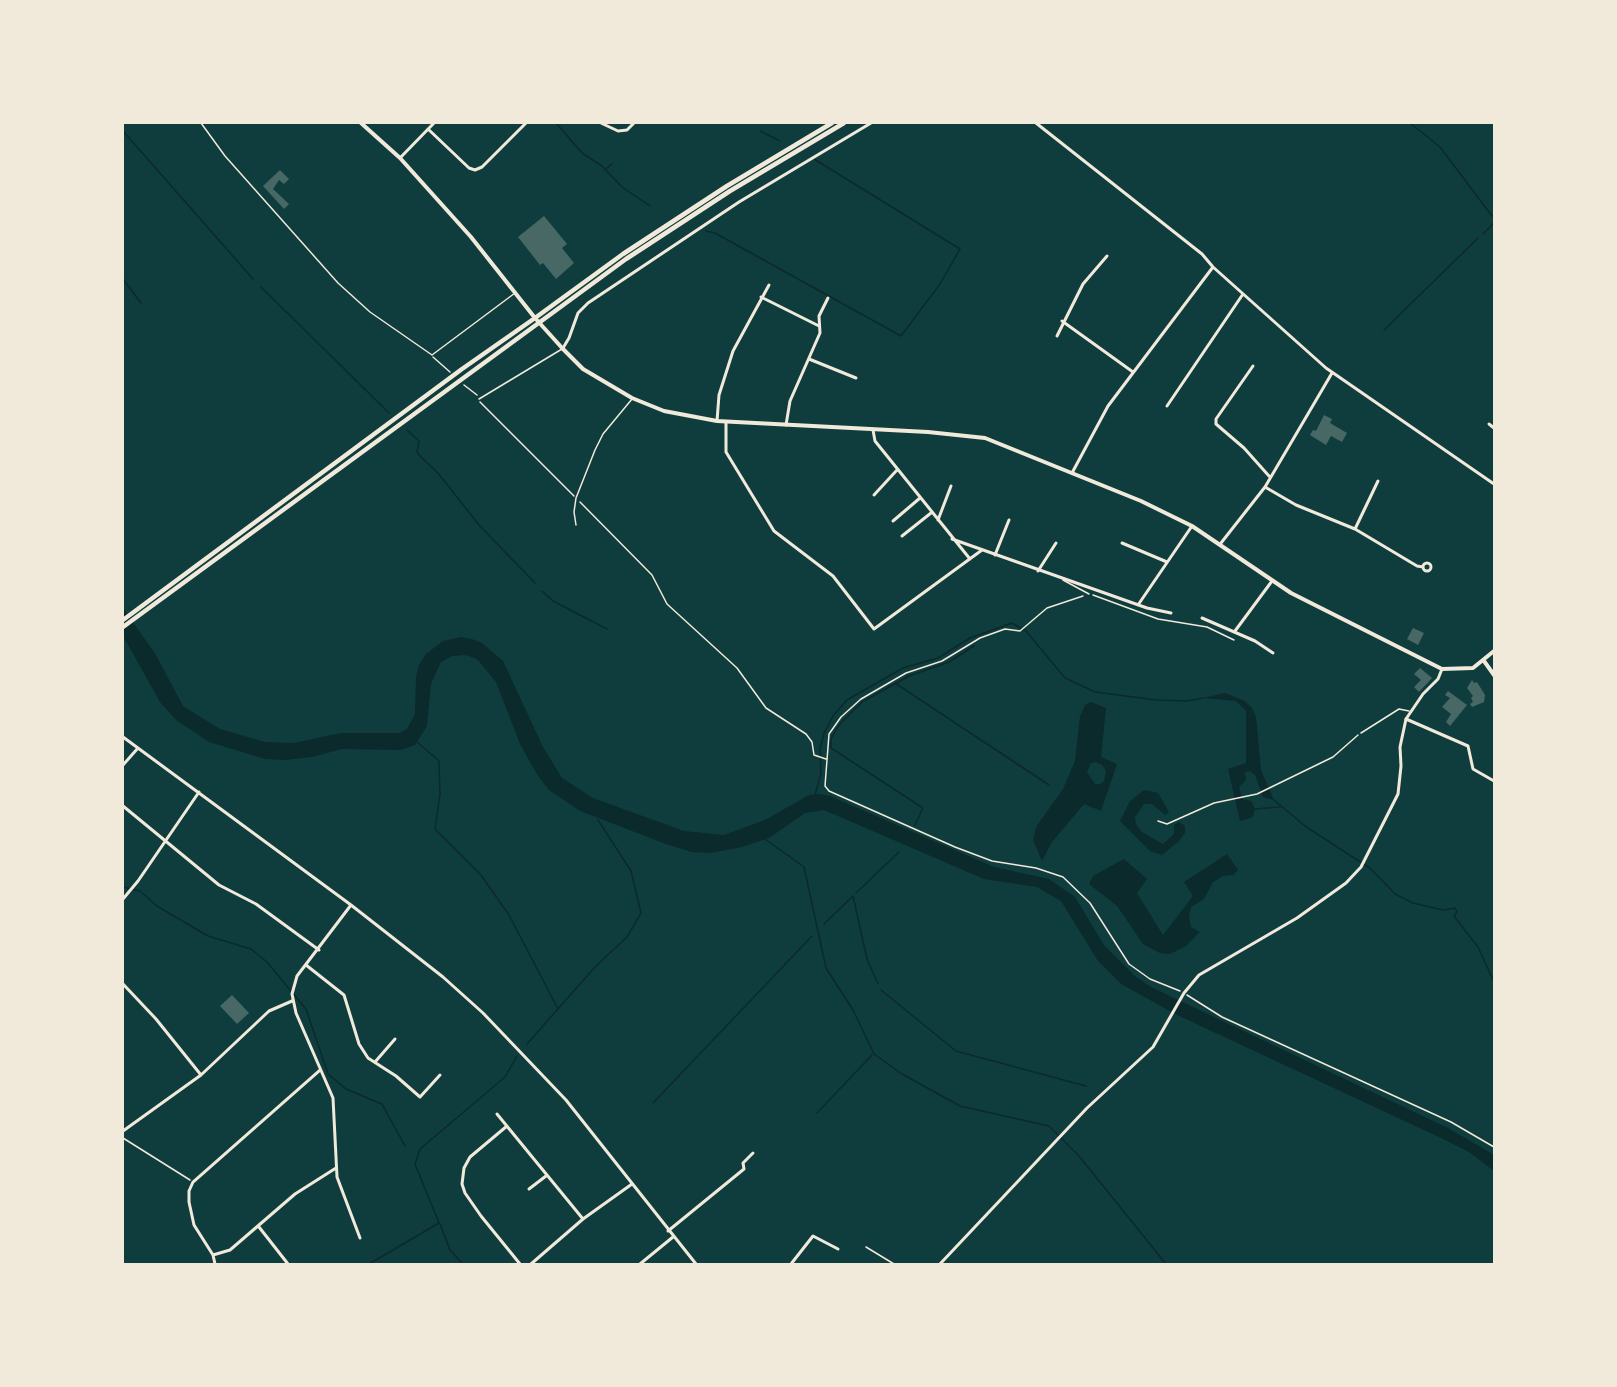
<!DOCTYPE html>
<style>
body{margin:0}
#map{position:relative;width:1617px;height:1387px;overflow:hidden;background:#0f3d3e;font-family:"PT Serif",serif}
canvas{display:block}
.frame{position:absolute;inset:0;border:124px solid #f1e9da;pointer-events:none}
</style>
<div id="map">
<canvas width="1617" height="1387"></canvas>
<div class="frame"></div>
</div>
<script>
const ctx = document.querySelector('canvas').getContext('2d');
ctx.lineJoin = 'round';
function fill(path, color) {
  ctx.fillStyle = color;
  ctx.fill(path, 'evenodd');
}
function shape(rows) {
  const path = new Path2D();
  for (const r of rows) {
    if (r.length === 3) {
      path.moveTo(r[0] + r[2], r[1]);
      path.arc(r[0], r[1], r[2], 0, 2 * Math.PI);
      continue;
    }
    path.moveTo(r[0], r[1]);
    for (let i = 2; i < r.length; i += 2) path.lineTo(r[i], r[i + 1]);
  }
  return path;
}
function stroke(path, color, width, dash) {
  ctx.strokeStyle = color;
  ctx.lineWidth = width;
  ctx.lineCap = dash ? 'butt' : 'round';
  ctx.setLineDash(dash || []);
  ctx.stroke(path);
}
fill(shape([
 [123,608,156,655,183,706,220,729,265,742,294,743,341,733,400,733,407,729,415,714,416,677,419,665,426,654,443,641,461,637,472,639,482,643,503,661,543,747,562,778,593,798,684,831,724,835,765,820,809,795,820,794,830,796,994,867,1049,879,1075,897,1104,945,1135,976,1151,987,1448,1128,1494,1155,1494,1171,1469,1152,1441,1138,1177,1015,1121,984,1098,961,1061,901,1037,887,984,879,824,810,805,813,769,838,742,847,710,853,692,852,666,844,580,811,549,790,538,776,520,744,496,682,477,659,465,655,452,656,441,662,431,684,427,726,415,745,401,750,342,749,312,757,285,760,265,759,209,742,176,720,160,702,123,636],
 [1225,693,1245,701,1252,708,1256,717,1261,770,1274,800,1263,797,1255,775,1250,771,1245,772,1246,780,1239,787,1242,799,1251,801,1255,809,1253,817,1240,821,1228,769,1246,763,1246,711,1236,701,1203,698],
 [1091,702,1106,708,1101,757,1117,764,1101,811,1084,804,1052,842,1042,861,1033,840,1036,827,1063,789,1075,761,1080,716,1085,705],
 [1096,762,1102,765,1106,771,1104,781,1100,784,1095,784,1087,772,1091,763],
 [1144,790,1158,793,1169,812,1165,815,1152,804,1144,804,1135,817,1136,824,1142,832,1163,844,1174,834,1174,825,1179,822,1185,826,1185,833,1179,841,1162,855,1150,851,1120,821,1130,801],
 [1227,854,1238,870,1234,875,1223,876,1213,882,1204,899,1191,907,1189,917,1191,927,1200,932,1186,946,1170,954,1160,953,1143,944,1117,906,1089,884,1093,876,1124,859,1147,879,1137,893,1163,935,1193,896,1184,882]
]), '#0a2a2b');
stroke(shape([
 [556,123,582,153,602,166,622,187,650,206],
 [1410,123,1440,147,1492,216],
 [123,131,253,279],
 [760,131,780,141],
 [606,169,612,164],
 [706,231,715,233,901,336,940,284,960,249,814,159],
 [1483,234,1494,223],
 [123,279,141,303],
 [261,287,389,413],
 [1384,330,1478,238],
 [407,430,419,441,417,452,420,456,438,473,479,525,535,583],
 [542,591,553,601,607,629],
 [895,683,1049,785],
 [416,741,439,761,440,794,435,829,481,875,509,915,558,1009],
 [815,795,821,773,820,749,824,733,833,716,847,700,903,668,938,658,970,638,1012,623,1026,631,1065,678,1095,692,1157,700,1187,701,1203,698],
 [1274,800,1305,826,1371,869,1395,894,1413,903,1443,910,1455,908,1457,912,1454,916,1478,947,1494,982],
 [1255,809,1280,807],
 [915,825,923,808,831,748,831,739,839,725,862,702,909,676,949,662,974,646],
 [765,839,804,867,826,968,853,1010,874,1054,902,1074,960,1106,1049,1126,1079,1156,1166,1264],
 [123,887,140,891,157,906,208,936,251,949,267,962,306,1009,328,1074,346,1089,382,1104,405,1146],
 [856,893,899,852],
 [853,896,867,959,878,984],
 [824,924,852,897],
 [881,990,956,1051,1086,1086],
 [527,1044,595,967,627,937,641,913,631,871,598,820],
 [653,1103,812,936],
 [817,1113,872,1055],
 [440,1224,450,1250,463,1264],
 [369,1264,439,1223,415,1164,420,1149,505,1077,517,1056]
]), '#0a2a2b', 1.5);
fill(shape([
 [280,170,289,179,284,184,279,180,273,189,289,204,284,209,263,186],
 [544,216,567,244,562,248,574,263,556,279,543,263,540,265,518,237],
 [1324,415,1332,419,1330,423,1347,433,1342,442,1331,436,1326,445,1310,435,1313,430,1316,431],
 [1413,628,1424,633,1418,645,1407,639],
 [1420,668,1432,678,1419,692,1414,687,1421,680,1414,674],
 [1472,680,1474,683,1477,682,1485,695,1484,702,1472,707,1470,704,1473,702,1471,698,1473,696,1467,688],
 [1448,691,1467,705,1450,726,1446,722,1451,714,1442,707,1450,698,1445,695],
 [232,995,249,1013,237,1024,220,1006]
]), '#486865');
stroke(shape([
 [433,357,450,372],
 [464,385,477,395],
 [480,402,574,496],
 [580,502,652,575,667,604,737,668,766,708,806,734,812,742,814,755,826,759],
 [1093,595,1158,619,1207,627,1234,640],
 [1083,596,1047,608,1020,631,1005,629,980,638,942,661,906,673,861,699,841,717,829,734,825,786,829,791,955,847,992,861,1036,868,1063,877,1090,903,1129,964,1150,979,1180,991],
 [1158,821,1167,824,1214,803,1257,794,1333,757,1358,735],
 [1187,995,1222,1017,1451,1122,1494,1147],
 [123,1138,190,1180]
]), '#f1e9da', 1.5);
stroke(shape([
 [201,123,225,156,338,283,370,312,432,355,515,293],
 [479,399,562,349],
 [576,525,574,512,576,498,595,450,603,434,632,399],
 [1063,580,1089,594],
 [1361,733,1399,709,1409,711],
 [866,1247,894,1264]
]), '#f1e9da', 1.5);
stroke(shape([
 [601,123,618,131,627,130,634,123],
 [1036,123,1202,254,1213,267,1326,368,1494,484],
 [428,129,469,168,475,170,482,167,526,123],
 [400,158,434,123],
 [761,297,819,326],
 [1062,321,1133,372],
 [1057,336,1083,284,1107,256],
 [563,348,569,338,578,313,588,303,739,202,871,123],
 [809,359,856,378],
 [1253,366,1216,419,1216,424,1244,448,1269,476],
 [1167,406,1243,294],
 [717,421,719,395,733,351,769,285],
 [726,422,726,452,774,531,833,576,874,629,982,550],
 [1489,424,1494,428],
 [786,425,790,401,820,333,819,316,828,298],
 [873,430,875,441,970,559],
 [1072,473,1108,406,1213,267],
 [1265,487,1296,505,1355,529,1417,566,1423,567],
 [874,495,897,470],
 [938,520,951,486],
 [893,521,920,498],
 [1355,529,1378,481],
 [902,536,931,513],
 [952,539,1147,608,1171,613],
 [1122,543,1167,562],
 [1221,543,1265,487,1332,373],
 [995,555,1009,520],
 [1427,567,4],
 [1038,571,1056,543],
 [1138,605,1192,526],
 [1202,618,1255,641,1273,653],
 [1235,631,1272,581],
 [1406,719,1468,746,1473,769,1494,781],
 [123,737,351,905,443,977,483,1013,566,1100,696,1264],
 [123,765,138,748],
 [123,806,219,885,256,904,319,950],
 [123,899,138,881,199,792],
 [351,905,297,976,292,994,296,1013,333,1098,337,1177,360,1238],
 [306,965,344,995,359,1044,368,1058,396,1076,420,1097,440,1075],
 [123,984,156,1019,201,1075],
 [375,1062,395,1039],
 [497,1114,583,1219],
 [507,1126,470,1157,464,1168,462,1184,465,1193,481,1216,520,1264],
 [123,1131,201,1075,269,1011,292,1001],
 [529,1189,546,1176],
 [259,1227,288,1264],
 [668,1231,744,1169,743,1163,753,1153],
 [213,1255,230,1250,295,1194,336,1168],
 [215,1264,213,1255,194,1225,189,1202,189,1191,193,1182,320,1070],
 [531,1264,583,1219,632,1184],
 [640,1264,673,1237],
 [791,1264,813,1236,838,1249]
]), '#f1e9da', 3);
stroke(shape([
 [940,1264,1087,1108,1153,1047,1184,993,1199,975,1297,918,1346,883,1361,867,1398,794,1401,766,1400,747,1406,719,1423,694,1438,679,1442,669]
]), '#f1e9da', 3);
stroke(shape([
 [361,123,400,158,471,237,535,318,563,349,583,369,632,398,664,411,717,421,928,432,985,438,1141,501,1192,526,1291,593,1442,669,1473,668,1494,651],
 [1484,661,1494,675]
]), '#f1e9da', 4);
stroke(shape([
 [535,318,623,254,727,186,832,123],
 [540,322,626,259,730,191,844,123]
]), '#f1e9da', 4.5);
stroke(shape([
 [123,620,462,369,535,318],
 [123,627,540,322]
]), '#f1e9da', 4.5);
</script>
